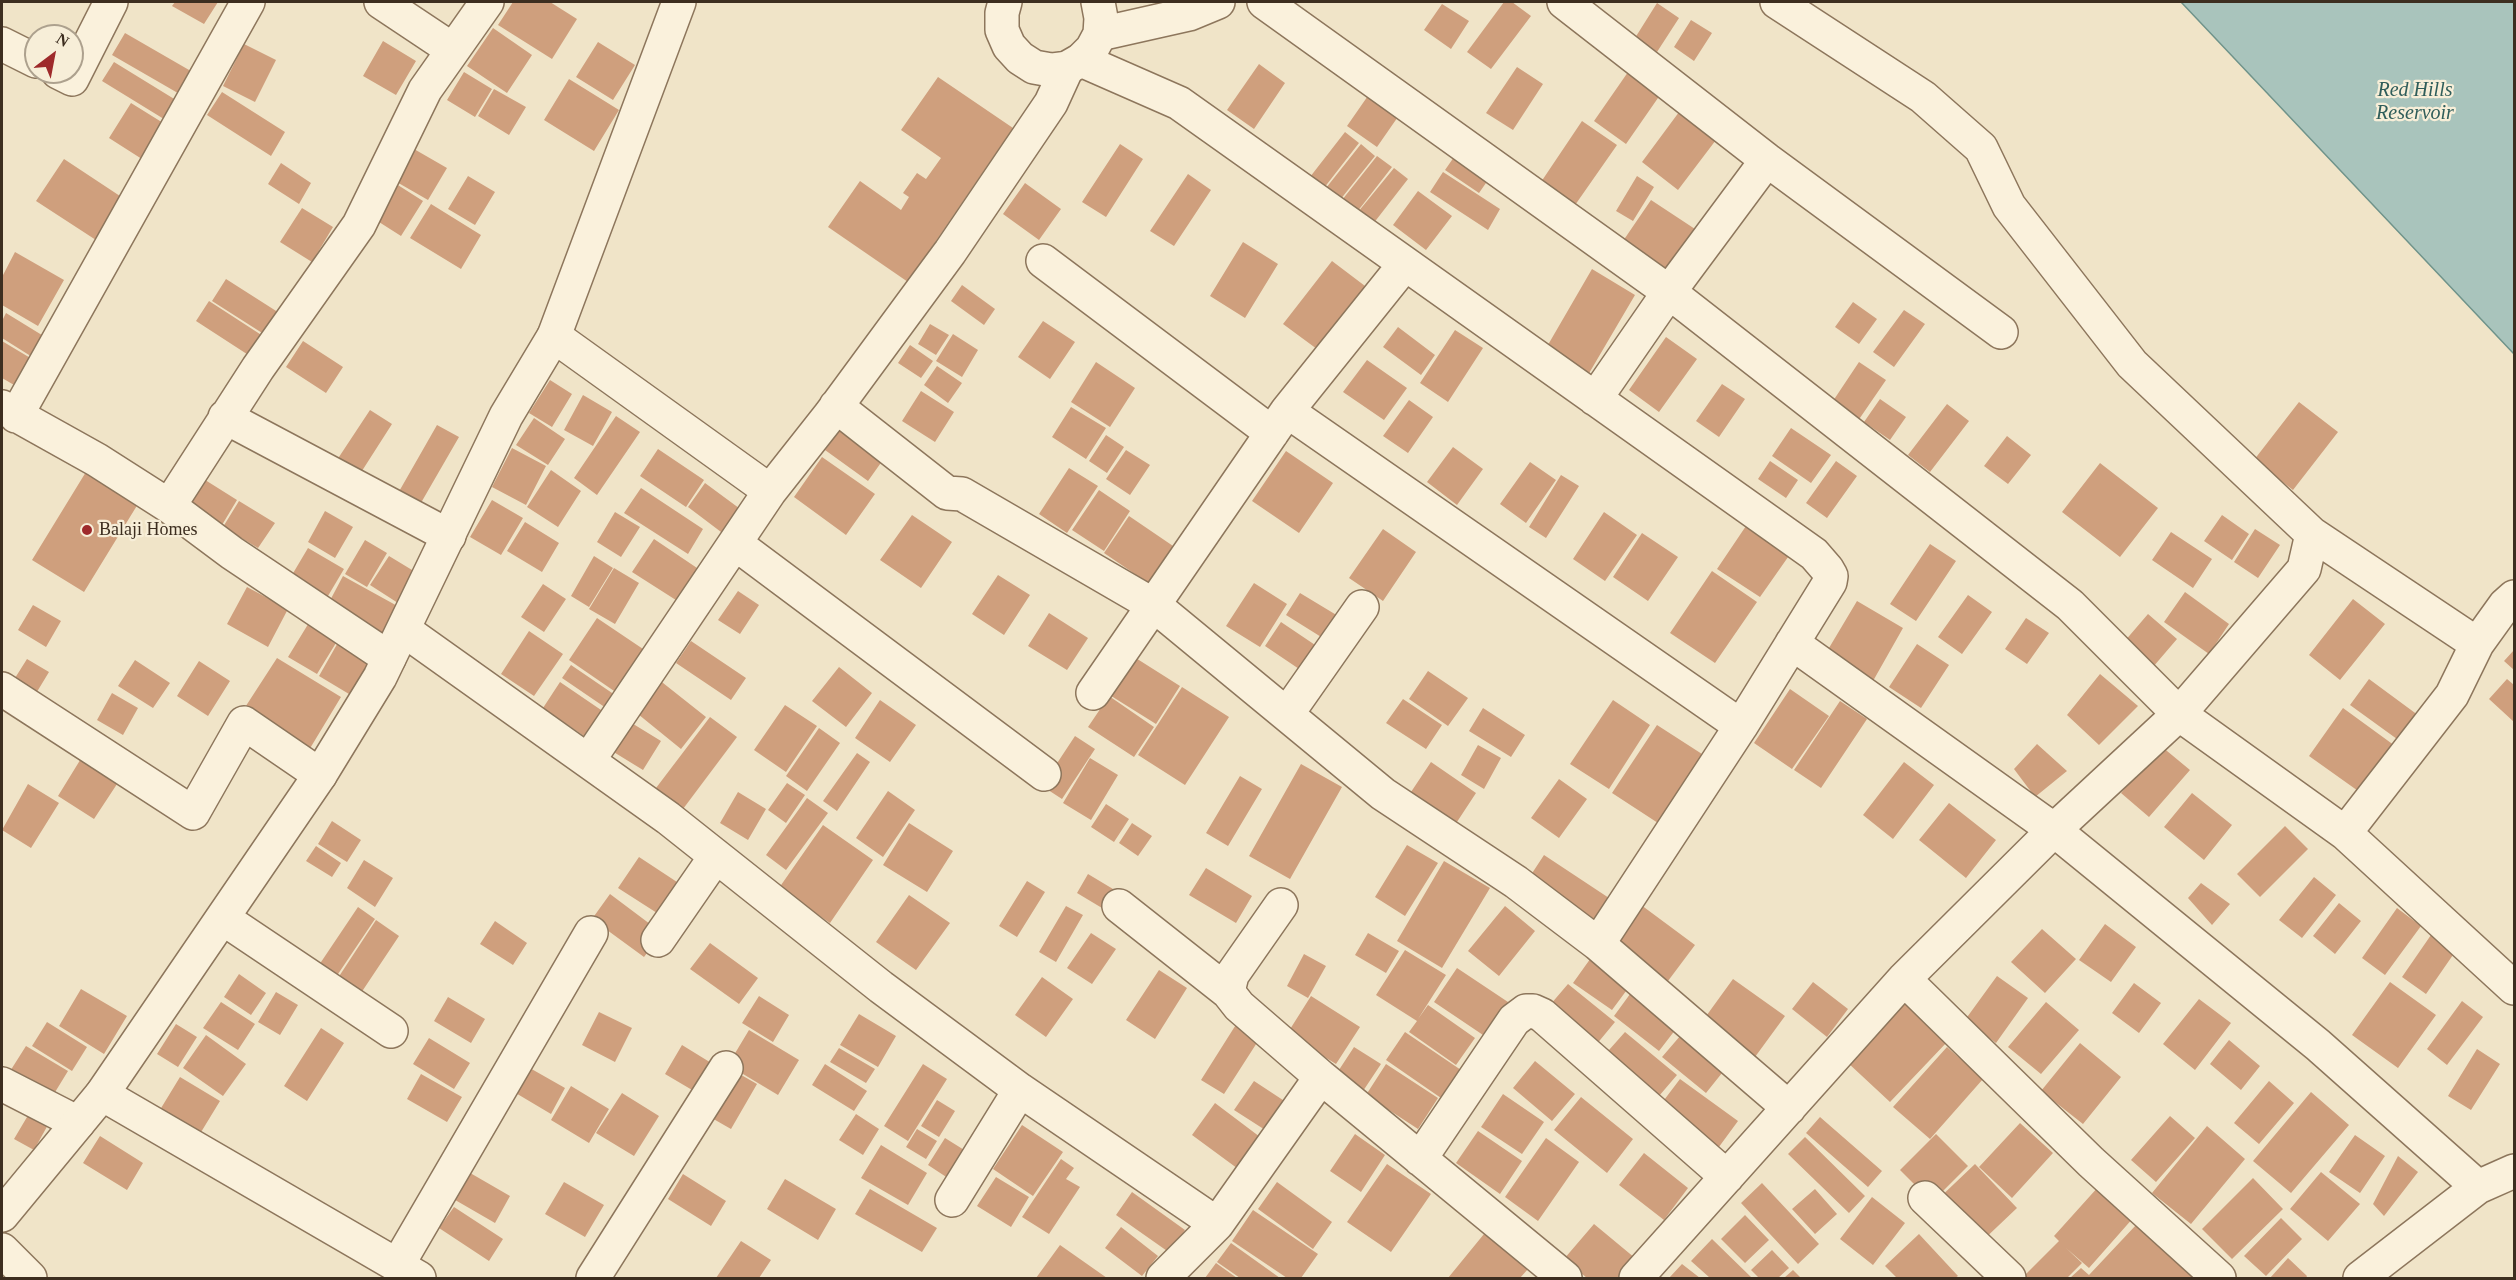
<!DOCTYPE html>
<style>
body{margin:0}
#map{position:relative;width:2516px;height:1280px;overflow:hidden;background:#f0e4c8;font-family:Georgia,serif}
canvas{display:block}
.frame{position:absolute;inset:0;border:3px solid #3d2e20;pointer-events:none}
.north{position:absolute;left:24px;top:24px;width:60px;height:60px;box-sizing:border-box;background:#f7eed8;border:2px solid #ada18e;border-radius:50%;rotate:32deg;font-size:16px;font-weight:700;line-height:24px;text-align:center;color:#3d2e20}
.north::after{content:'';display:block;margin:auto;width:21px;height:27px;background:#9e2a2b;clip-path:polygon(50% 0,100% 100%,50% 72%,0 100%)}
</style>
<div id="map">
<canvas width="2516" height="1280"></canvas>
<div class="frame"></div>
<div class="north">N</div>
</div>
<script>
const ctx = document.querySelector('canvas').getContext('2d');
ctx.lineJoin = 'round';
function fill(path, color) {
  ctx.fillStyle = color;
  ctx.fill(path, 'evenodd');
}
function shape(rows) {
  const path = new Path2D();
  for (const r of rows) {
    path.moveTo(r[0], r[1]);
    for (let i = 2; i < r.length; i += 2) path.lineTo(r[i], r[i + 1]);
  }
  return path;
}
function stroke(path, color, width, dash) {
  ctx.strokeStyle = color;
  ctx.lineWidth = width;
  ctx.lineCap = dash ? 'butt' : 'round';
  ctx.setLineDash(dash || []);
  ctx.stroke(path);
}
function write(font, color, halo, rows, align = 'center') {
  ctx.font = font + ' Georgia,serif';
  ctx.lineWidth = 4.5;
  ctx.setLineDash([]);
  ctx.textBaseline = 'middle';
  ctx.strokeStyle = halo;
  ctx.fillStyle = color;
  for (const [text, x, y, turn = 0] of rows) {
    ctx.save();
    ctx.translate(x, y);
    ctx.rotate((+turn || 0) * Math.PI / 180);
    ctx.textAlign = isNaN(turn) ? turn : align;
    if (halo) ctx.strokeText(text, 0, 0);
    ctx.fillText(text, 0, 0);
    ctx.restore();
  }
}
const water = shape([
 [2181,2,2514,2,2514,354,2181,2]
]);
fill(water, '#a9c4bc');
stroke(water, '#6f938a', 1.5);
fill(shape([
 [175,2,218,2,204,24,172,6],
 [513,2,550,2,577,19,552,59,498,25],
 [1504,2,1512,2,1531,16,1491,69,1467,52],
 [1657,3,1679,18,1657,52,1635,38],
 [1442,4,1469,21,1451,49,1424,30],
 [1691,20,1712,33,1694,61,1674,47],
 [493,28,532,55,507,93,467,66],
 [125,33,196,74,183,96,112,55],
 [383,41,416,61,396,95,363,76],
 [598,42,635,65,613,100,576,77],
 [244,44,276,60,255,102,223,86],
 [114,62,184,105,172,124,102,81],
 [1635,62,1667,85,1626,144,1594,121],
 [1259,64,1285,83,1254,129,1227,110],
 [1517,67,1543,84,1513,130,1486,113],
 [464,72,492,89,475,117,447,100],
 [938,77,1013,128,908,282,828,227,860,181,901,210,909,197,903,193,917,173,926,179,941,158,901,130],
 [569,79,619,110,594,151,544,120],
 [494,89,526,107,509,135,478,116],
 [1372,90,1402,111,1377,147,1347,126],
 [222,92,285,132,271,156,207,115],
 [131,103,168,126,145,161,109,138],
 [1685,104,1722,132,1678,190,1642,162],
 [1582,121,1617,145,1573,208,1539,185],
 [1345,132,1359,143,1324,188,1310,177],
 [1120,144,1143,159,1106,217,1082,202],
 [1361,144,1375,156,1340,200,1326,188],
 [1461,147,1495,170,1479,193,1445,170],
 [414,149,447,168,428,200,395,181],
 [1377,156,1392,167,1357,212,1342,200],
 [64,159,126,200,99,242,36,201],
 [281,163,311,183,299,204,268,184],
 [1394,168,1408,179,1373,224,1358,212],
 [1443,172,1500,209,1488,230,1430,192],
 [1188,174,1211,190,1174,246,1150,231],
 [468,176,495,192,475,225,448,209],
 [1637,176,1654,187,1633,221,1616,211],
 [390,180,423,201,401,236,368,215],
 [1025,183,1061,209,1039,240,1003,214],
 [1418,191,1452,216,1426,250,1393,225],
 [1651,200,1695,229,1667,271,1623,241],
 [431,204,481,235,461,269,410,238],
 [302,208,333,227,312,262,280,242],
 [1243,242,1278,264,1245,318,1210,296],
 [15,252,64,280,38,326,2,305,2,277],
 [1332,261,1369,289,1321,352,1283,324],
 [1592,269,1635,295,1588,375,1545,350],
 [226,279,284,316,270,338,212,301],
 [962,285,995,309,984,325,951,301],
 [209,301,266,338,253,358,196,321],
 [1853,302,1877,319,1859,344,1835,327],
 [1904,310,1925,324,1894,367,1873,352],
 [6,313,50,340,37,360,2,338,2,321],
 [1043,321,1075,342,1050,379,1018,357],
 [930,324,949,335,936,355,918,344],
 [1398,327,1435,355,1421,375,1383,347],
 [1455,330,1483,348,1448,402,1420,383],
 [953,334,978,350,962,377,936,361],
 [1666,337,1697,359,1659,412,1629,390],
 [2,341,37,362,21,389,2,378],
 [303,341,343,367,326,393,286,367],
 [910,345,933,361,921,378,898,363],
 [1367,360,1407,388,1384,420,1343,392],
 [1096,362,1135,388,1110,427,1071,402],
 [1859,362,1886,380,1851,431,1825,413],
 [937,366,962,383,948,403,924,385],
 [550,380,572,394,552,427,529,413],
 [1722,384,1745,399,1719,437,1696,421],
 [921,391,954,412,935,442,902,421],
 [583,395,612,412,593,446,564,430],
 [1880,399,1906,417,1890,440,1864,422],
 [1409,400,1433,417,1408,453,1383,436],
 [2299,402,2338,432,2293,490,2254,460],
 [1947,404,1969,421,1930,472,1908,455],
 [1071,407,1106,428,1086,459,1052,437],
 [370,410,392,424,360,474,337,460],
 [616,416,640,432,597,495,574,478],
 [534,418,565,439,548,465,516,445],
 [437,425,459,437,418,508,397,495],
 [842,427,885,457,868,481,825,450],
 [1791,428,1831,455,1811,483,1772,456],
 [1106,435,1124,447,1107,473,1089,461],
 [2007,436,2031,455,2008,484,1984,466],
 [1453,447,1483,469,1457,505,1427,482],
 [512,448,546,466,526,505,492,487],
 [658,449,704,480,686,507,640,476],
 [1126,450,1150,465,1130,495,1106,479],
 [1286,451,1333,483,1299,533,1252,501],
 [822,457,875,494,846,535,794,497],
 [1770,461,1798,480,1786,498,1758,479],
 [1836,461,1857,476,1827,518,1806,503],
 [1530,462,1556,480,1526,523,1500,504],
 [2100,463,2158,508,2120,557,2062,512],
 [89,467,141,499,84,592,32,560],
 [1069,468,1098,486,1067,533,1039,514],
 [551,470,581,491,558,527,527,507],
 [1561,475,1579,486,1546,538,1529,527],
 [202,478,237,500,222,525,186,503],
 [705,483,747,514,729,538,688,507],
 [641,488,703,529,688,554,624,513],
 [1099,490,1130,511,1104,551,1072,530],
 [492,500,523,518,501,555,470,537],
 [239,501,275,523,258,548,223,527],
 [325,511,353,527,335,558,308,542],
 [615,512,640,527,621,557,597,542],
 [1604,512,1637,535,1605,581,1573,559],
 [912,515,952,542,921,588,880,560],
 [2222,515,2249,534,2232,560,2204,541],
 [1129,516,1176,548,1151,585,1104,553],
 [525,522,559,543,542,572,507,551],
 [1748,523,1793,550,1760,597,1717,569],
 [1383,529,1416,552,1383,601,1349,578],
 [2255,529,2280,545,2258,578,2234,562],
 [2171,532,2212,559,2193,588,2152,560],
 [1642,533,1678,557,1648,601,1613,577],
 [654,539,700,570,679,602,632,572],
 [365,540,387,553,367,587,345,574],
 [1930,544,1956,561,1916,621,1890,604],
 [308,548,344,569,325,601,289,580],
 [389,556,417,573,398,603,370,585],
 [594,556,613,568,589,607,571,596],
 [614,568,639,583,615,624,589,609],
 [1712,571,1757,602,1715,663,1670,633],
 [998,575,1030,595,1004,635,972,614],
 [343,576,401,608,384,640,326,608],
 [1254,583,1287,604,1260,647,1226,626],
 [543,584,566,599,544,632,521,617],
 [247,587,288,609,268,647,227,624],
 [738,591,759,605,740,634,718,620],
 [2185,592,2229,624,2209,654,2164,622],
 [1300,593,1348,622,1334,645,1286,615],
 [1968,595,1992,612,1962,654,1938,637],
 [2353,599,2385,624,2340,680,2309,655],
 [1857,601,1903,628,1873,681,1826,653],
 [33,605,61,621,46,647,18,630],
 [1049,613,1088,638,1067,670,1028,646],
 [2148,614,2177,639,2147,674,2118,649],
 [597,618,646,651,617,693,569,660],
 [2026,618,2049,633,2027,664,2005,649],
 [310,621,339,638,317,674,288,657],
 [1281,622,1324,651,1308,675,1265,646],
 [529,631,563,654,534,696,501,674],
 [340,639,376,659,354,697,319,676],
 [691,641,746,678,731,700,676,663],
 [1917,644,1949,665,1921,708,1889,687],
 [2514,650,2514,670,2504,661],
 [1131,655,1180,686,1156,724,1108,694],
 [277,658,341,697,306,755,242,712],
 [27,659,49,672,32,700,10,686],
 [135,660,170,683,153,708,118,686],
 [199,661,230,681,208,716,177,696],
 [571,665,615,695,606,708,562,678],
 [839,667,872,693,846,727,812,701],
 [1428,671,1468,698,1448,726,1409,699],
 [2100,674,2138,706,2099,745,2067,715],
 [658,679,706,717,681,749,633,710],
 [2369,679,2426,721,2408,747,2350,705],
 [2507,679,2514,685,2514,722,2489,699],
 [560,682,604,712,587,738,543,708],
 [1182,687,1229,717,1185,785,1138,755],
 [1790,689,1829,716,1792,769,1754,743],
 [112,693,138,708,123,735,97,720],
 [1109,696,1154,727,1134,757,1088,727],
 [1403,699,1442,725,1426,749,1386,723],
 [880,700,916,725,890,762,855,738],
 [1613,700,1650,725,1609,789,1570,764],
 [1840,701,1867,719,1821,788,1794,770],
 [785,705,817,726,786,772,754,750],
 [1483,708,1525,735,1511,757,1469,731],
 [2343,708,2402,751,2368,798,2309,756],
 [710,717,737,737,683,809,656,788],
 [630,722,661,741,643,770,612,751],
 [1657,725,1702,754,1658,823,1612,793],
 [819,728,840,743,807,791,786,776],
 [1075,736,1095,749,1062,799,1042,786],
 [2037,744,2067,771,2035,797,2014,769],
 [1478,745,1501,758,1484,789,1461,775],
 [2161,746,2190,770,2149,817,2121,793],
 [857,753,870,762,837,811,823,801],
 [82,757,119,781,94,819,58,796],
 [1090,758,1118,775,1091,820,1063,803],
 [1431,762,1476,793,1453,828,1407,798],
 [1904,762,1934,785,1893,839,1863,815],
 [1301,764,1342,787,1290,879,1249,856],
 [1240,776,1262,789,1228,846,1206,833],
 [1559,779,1587,799,1559,838,1531,818],
 [787,783,805,795,786,823,768,810],
 [28,784,59,803,31,848,2,830],
 [888,791,915,810,883,857,856,838],
 [738,792,766,809,748,840,720,823],
 [2192,793,2232,825,2204,860,2164,827],
 [807,798,828,813,786,870,766,855],
 [1949,803,1996,840,1966,878,1919,840],
 [1106,804,1129,819,1114,842,1091,827],
 [332,821,361,840,347,862,318,844],
 [909,823,953,851,927,892,883,865],
 [1132,823,1152,836,1138,856,1119,843],
 [823,825,873,860,830,923,779,888],
 [2285,826,2308,849,2260,897,2237,874],
 [1407,845,1438,863,1405,916,1375,897],
 [316,846,341,863,332,877,306,861],
 [1544,855,1609,898,1590,927,1525,884],
 [639,857,677,882,657,913,618,888],
 [364,860,393,878,375,907,347,888],
 [1444,861,1490,888,1442,968,1397,941],
 [1206,868,1252,896,1236,923,1189,895],
 [1088,874,1118,892,1107,911,1077,893],
 [2314,877,2336,895,2302,938,2279,920],
 [1027,881,1045,892,1017,937,999,926],
 [2201,883,2230,904,2212,925,2188,898],
 [610,894,662,933,644,957,592,919],
 [909,895,950,923,916,970,876,942],
 [1633,899,1695,945,1665,985,1603,939],
 [2339,903,2361,921,2335,954,2313,936],
 [1066,906,1083,915,1056,962,1039,952],
 [1505,906,1535,931,1499,976,1468,951],
 [358,907,375,919,332,983,315,971],
 [2397,908,2421,926,2385,975,2362,958],
 [376,920,399,936,357,999,334,984],
 [495,921,527,943,513,965,480,944],
 [2105,924,2136,947,2111,982,2079,960],
 [2042,929,2076,959,2045,993,2011,962],
 [1091,933,1116,949,1092,984,1067,968],
 [1368,933,1399,951,1386,973,1355,955],
 [2431,935,2455,952,2426,994,2402,977],
 [710,943,758,978,739,1004,690,969],
 [1405,950,1446,975,1418,1019,1428,1005,1475,1038,1456,1065,1409,1032,1417,1021,1376,995],
 [1304,954,1326,966,1308,998,1287,986],
 [1593,955,1632,983,1612,1010,1573,983],
 [1457,968,1508,1002,1486,1037,1434,1002],
 [1159,970,1187,988,1155,1039,1126,1020],
 [239,974,266,993,251,1015,224,997],
 [1997,976,2028,998,1996,1043,1965,1020],
 [1042,977,1073,999,1046,1037,1015,1015],
 [1733,979,1785,1016,1755,1057,1704,1019],
 [1813,982,1848,1009,1827,1037,1792,1009],
 [2390,982,2436,1015,2398,1068,2352,1035],
 [2134,983,2161,1003,2139,1033,2112,1013],
 [1568,984,1615,1022,1591,1051,1544,1012],
 [81,989,127,1016,104,1054,59,1026],
 [1633,990,1679,1025,1659,1051,1614,1016],
 [276,992,298,1005,280,1035,258,1022],
 [759,996,789,1015,773,1042,742,1023],
 [1311,996,1360,1027,1336,1064,1287,1034],
 [448,997,485,1019,471,1043,434,1021],
 [2199,999,2231,1023,2195,1070,2163,1044],
 [1905,1000,1948,1041,1890,1102,1847,1062],
 [2462,1001,2483,1017,2447,1065,2427,1049],
 [221,1002,255,1024,238,1050,203,1028],
 [2046,1002,2079,1030,2041,1074,2008,1047],
 [599,1012,632,1028,615,1062,582,1045],
 [859,1014,896,1036,878,1067,840,1045],
 [47,1022,87,1047,72,1071,32,1046],
 [1237,1023,1260,1038,1224,1094,1201,1080],
 [176,1024,197,1037,178,1067,157,1054],
 [321,1028,344,1043,307,1101,284,1086],
 [1687,1028,1730,1063,1706,1093,1662,1057],
 [749,1030,799,1060,778,1095,728,1065],
 [1405,1032,1461,1070,1441,1098,1386,1060],
 [1625,1032,1677,1075,1653,1103,1601,1059],
 [206,1035,246,1064,223,1096,183,1068],
 [429,1038,470,1063,454,1089,413,1064],
 [2229,1040,2260,1066,2241,1090,2210,1064],
 [2080,1043,2121,1077,2083,1124,2041,1091],
 [682,1045,721,1069,704,1097,665,1074],
 [26,1046,68,1071,49,1102,7,1076],
 [1354,1047,1381,1064,1361,1094,1335,1076],
 [1947,1047,1983,1079,1930,1139,1893,1107],
 [839,1048,875,1069,866,1083,830,1062],
 [2477,1049,2500,1064,2471,1110,2448,1096],
 [1535,1061,1575,1094,1552,1121,1513,1088],
 [825,1064,867,1091,854,1111,812,1085],
 [923,1064,947,1079,908,1141,884,1126],
 [1386,1064,1438,1098,1418,1129,1366,1095],
 [528,1067,565,1088,551,1114,514,1092],
 [736,1072,757,1084,731,1129,710,1117],
 [421,1074,462,1097,447,1122,407,1099],
 [180,1077,220,1101,195,1142,155,1118],
 [1680,1079,1738,1121,1713,1155,1655,1112],
 [1254,1081,1292,1106,1273,1135,1234,1110],
 [2269,1081,2294,1103,2259,1144,2234,1123],
 [571,1086,609,1109,589,1143,551,1120],
 [2311,1092,2349,1125,2291,1193,2253,1161],
 [622,1093,659,1116,634,1156,596,1133],
 [1503,1094,1544,1122,1522,1154,1481,1127],
 [1581,1097,1633,1139,1607,1173,1554,1130],
 [937,1100,955,1111,939,1137,921,1126],
 [1215,1103,1268,1143,1245,1174,1192,1135],
 [30,1112,49,1123,34,1150,14,1139],
 [856,1114,879,1129,863,1155,839,1140],
 [2170,1116,2195,1138,2156,1182,2131,1160],
 [1820,1117,1882,1171,1868,1187,1806,1133],
 [2020,1123,2053,1153,2012,1198,1979,1167],
 [1022,1125,1063,1152,1033,1196,993,1169],
 [2207,1126,2245,1159,2191,1224,2152,1193],
 [917,1129,937,1141,926,1159,906,1147],
 [1478,1131,1522,1161,1500,1194,1456,1163],
 [1355,1134,1385,1155,1361,1192,1330,1171],
 [1936,1134,1968,1166,1932,1202,1900,1170],
 [2355,1135,2385,1156,2360,1193,2329,1172],
 [100,1136,143,1163,127,1190,83,1163],
 [1805,1137,1865,1196,1849,1213,1788,1154],
 [945,1138,977,1158,960,1186,928,1165],
 [1546,1138,1579,1162,1538,1221,1505,1197],
 [881,1145,927,1173,908,1205,861,1178],
 [1644,1153,1688,1188,1664,1220,1619,1185],
 [2398,1156,2418,1172,2384,1216,2373,1204],
 [1061,1159,1074,1168,1066,1179,1080,1187,1049,1234,1022,1217],
 [1387,1164,1431,1194,1391,1252,1347,1222],
 [1975,1164,2017,1208,1978,1245,1934,1203],
 [465,1170,510,1196,495,1223,450,1197],
 [2321,1172,2360,1204,2328,1241,2290,1209],
 [683,1174,726,1201,711,1226,668,1199],
 [996,1177,1029,1197,1011,1227,977,1206],
 [2253,1178,2283,1209,2232,1259,2202,1229],
 [785,1179,836,1209,818,1240,767,1209],
 [564,1182,604,1205,585,1237,545,1214],
 [1277,1182,1332,1222,1313,1249,1258,1209],
 [1762,1183,1819,1244,1798,1264,1741,1203],
 [2099,1186,2134,1217,2089,1268,2066,1248,2082,1263,2067,1278,2022,1278,2059,1241,2054,1236],
 [870,1189,937,1228,922,1252,855,1214],
 [1815,1189,1837,1214,1815,1234,1792,1209],
 [1132,1192,1185,1230,1170,1253,1116,1215],
 [1872,1197,1905,1223,1873,1265,1840,1239],
 [454,1207,503,1239,489,1261,439,1228],
 [1253,1210,1318,1254,1301,1278,1287,1278,1232,1241],
 [1745,1215,1769,1240,1745,1263,1721,1239],
 [2281,1218,2302,1239,2266,1276,2244,1256],
 [1594,1224,1641,1263,1628,1278,1587,1278,1564,1259],
 [2137,1224,2196,1278,2070,1278,2081,1268,2089,1275],
 [1121,1227,1158,1256,1142,1276,1105,1248],
 [1484,1234,1528,1269,1520,1278,1448,1278],
 [1919,1234,1958,1276,1955,1278,1897,1278,1885,1266],
 [1712,1239,1752,1278,1710,1278,1691,1261],
 [741,1241,771,1260,759,1278,716,1278],
 [1231,1243,1280,1278,1240,1278,1217,1262],
 [1060,1245,1107,1278,1036,1278],
 [1772,1250,1789,1268,1778,1278,1759,1278,1751,1270],
 [2288,1258,2307,1276,2306,1278,2270,1278],
 [1216,1263,1237,1278,1205,1278],
 [1682,1264,1700,1278,1669,1278],
 [1793,1270,1801,1278,1784,1278]
]), '#cf9f7d');
const minor = shape([
 [381,2,453,50],
 [1264,2,1669,292,2070,605,2179,714,2345,833,2514,988],
 [1564,2,1767,160,2001,332],
 [1100,34,1189,14,1218,2],
 [2,44,36,61],
 [1081,60,1179,103,1814,554,1827,569,1831,576,1830,582,1741,726,1598,944],
 [58,72,72,79,111,2],
 [1043,261,1272,433],
 [554,336,770,491],
 [1595,399,1669,292,1767,160],
 [836,406,947,493,962,494,1155,606,1383,794,1516,882,1598,944,1789,1108],
 [2,407,97,460,169,506,232,553,389,658],
 [1287,411,1405,264],
 [16,416,248,2],
 [225,417,449,536],
 [169,506,258,368,359,225,425,90,487,2],
 [2312,534,2477,644],
 [736,544,1044,774],
 [404,630,668,818,881,987,1020,1090,1217,1224],
 [1792,643,2054,830,2318,1045,2478,1187],
 [2,689,193,813,244,723,320,775],
 [1093,693,1287,411,1741,726],
 [1287,714,1362,607],
 [588,761,770,491,830,415,950,252,1051,103,1067,68],
 [2345,833,2452,695,2477,644,2505,605,2514,597],
 [1281,905,1232,975,1228,992,1239,1006,1321,1077,1565,1278],
 [1119,906,1228,992],
 [224,919,391,1031],
 [658,940,716,856],
 [1904,979,2091,1162,2219,1278],
 [2,1084,78,1123],
 [102,1094,419,1278],
 [1420,1159,1514,1020,1526,1011,1533,1011,1542,1015,1727,1177],
 [1925,1198,2009,1278],
 [952,1200,1020,1090],
 [397,1266,591,933],
 [593,1278,726,1068],
 [1163,1278,1217,1224,1321,1077],
 [1636,1278,1904,979,2054,830,2179,714,2304,569,2312,534,2132,364,2009,206,1981,148,1923,97,1777,2],
 [2360,1278,2478,1187,2514,1171]
]);
const tertiary = shape([
 [1005,2,1002,13,1002,30,1009,46,1020,58,1034,67,1051,70,1067,68,1081,60,1092,49,1100,34,1101,18,1098,2],
 [2,1215,102,1094,320,775,380,677,506,416,554,336,679,2],
 [2,1250,30,1278]
]);
stroke(minor, '#8d765c', 36);
stroke(tertiary, '#8d765c', 36);
stroke(minor, '#faf1dc', 33);
stroke(tertiary, '#faf1dc', 33);
for (const [x, y, r, color] of [
 [87,530,6,"#9e2a2b"]
]) {
  const dot = new Path2D();
  dot.arc(x, y, r, 0, 2 * Math.PI);
  ctx.fillStyle = color;
  ctx.fill(dot);
  stroke(dot, '#f7eed8', 2);
}
write('18px', '#3d2e20', '#f7eed8', [
 ["Balaji Homes",99,530]
], 'left');
write('italic 20px', '#2f5d5a', '#f7eed8', [
 ["Red Hills",2415,91],
 ["Reservoir",2415,114]
]);
</script>
